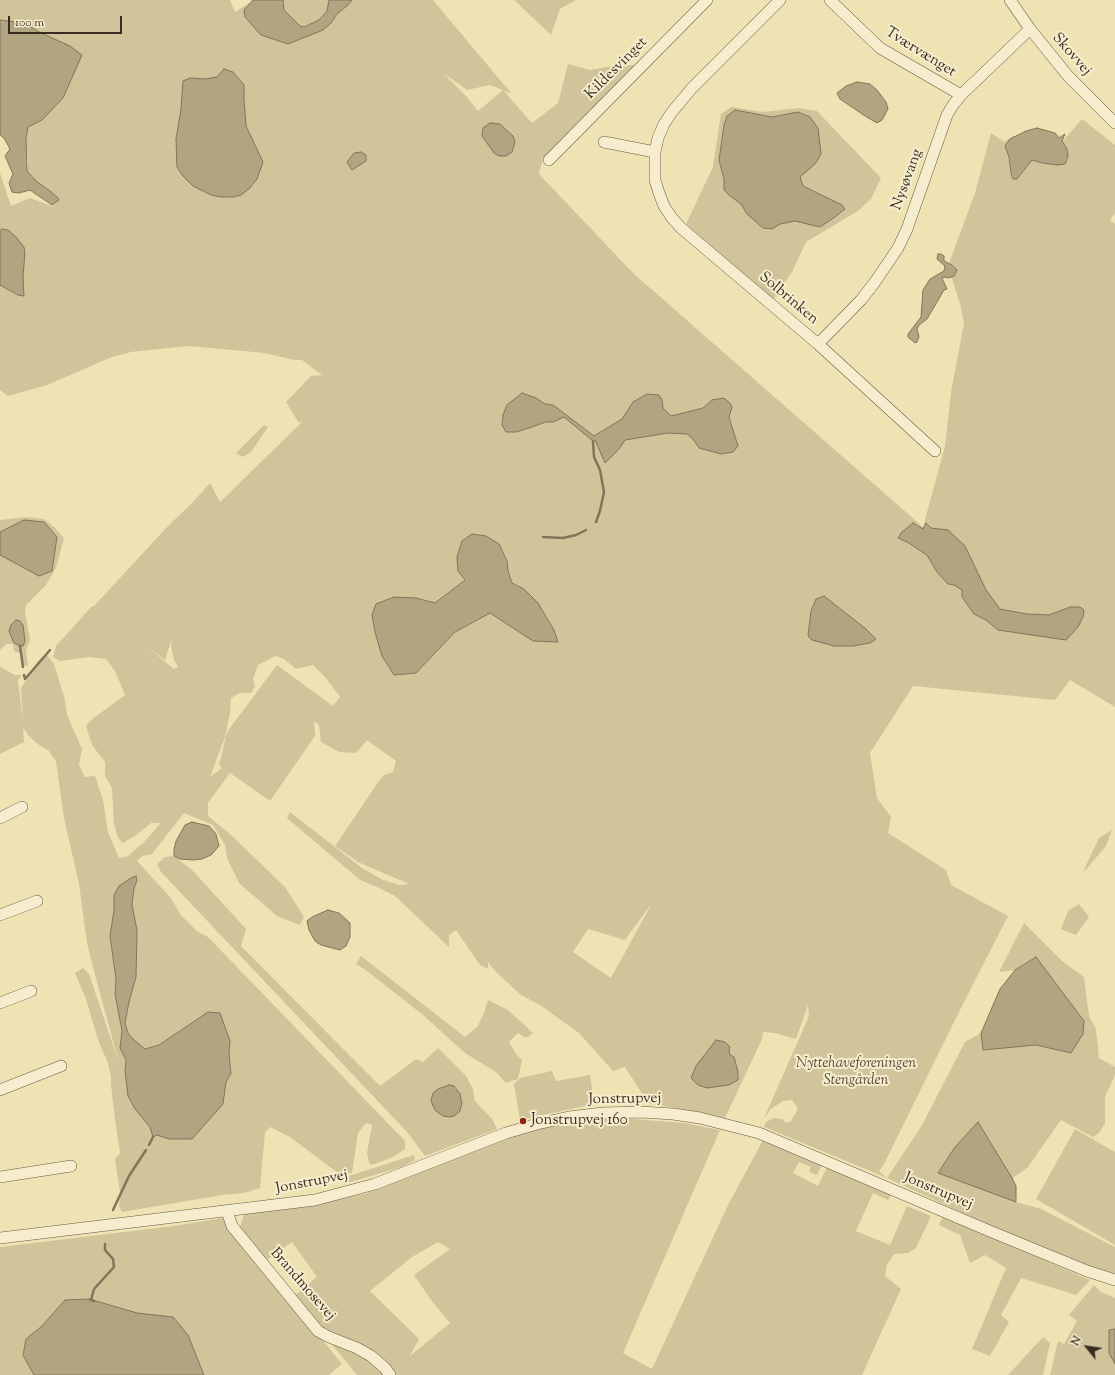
<!DOCTYPE html>
<meta charset="utf-8">
<style>
body{margin:0}
#map{position:relative;width:1115px;height:1375px;overflow:hidden;background:#f0e3b3;font-family:"Sorts Mill Goudy",serif}
canvas{display:block}
.north{position:absolute;left:1067px;top:1327px;width:40px;height:40px;-webkit-text-stroke:3px #f5edce;paint-order:stroke;rotate:300deg;font-size:11px;font-weight:700;line-height:16px;text-align:center;color:#382c20}
.north::after{content:'';display:block;margin:auto;width:14px;height:18px;background:#382c20;clip-path:polygon(50% 0,100% 100%,50% 72%,0 100%)}
.scale{position:absolute;left:8px;top:16px;width:114px;height:18px;box-sizing:border-box;border:2px solid #382c20;border-top:0;padding-left:5px;font-size:12px;line-height:14px;white-space:nowrap;color:#382c20;-webkit-text-stroke:3px #f5edce;paint-order:stroke}
</style>
<div id="map">
<canvas width="1115" height="1375"></canvas>
<div class="north">N</div>
<div class="scale">100 m</div>
</div>
<script>
const ctx = document.querySelector('canvas').getContext('2d');
ctx.lineJoin = 'round';
function fill(path, color) {
  ctx.fillStyle = color;
  ctx.fill(path, 'evenodd');
}
function shape(rows) {
  const path = new Path2D();
  for (const r of rows) {
    path.moveTo(r[0], r[1]);
    for (let i = 2; i < r.length; i += 2) path.lineTo(r[i], r[i + 1]);
  }
  return path;
}
function stroke(path, color, width, dash) {
  ctx.strokeStyle = color;
  ctx.lineWidth = width;
  ctx.lineCap = dash ? 'butt' : 'round';
  ctx.setLineDash(dash || []);
  ctx.stroke(path);
}
function write(font, color, halo, rows, align = 'center') {
  ctx.font = font + ' "Sorts Mill Goudy",serif';
  ctx.lineWidth = 4;
  ctx.setLineDash([]);
  ctx.textBaseline = 'middle';
  ctx.strokeStyle = halo;
  ctx.fillStyle = color;
  for (const [text, x, y, turn = 0] of rows) {
    ctx.save();
    ctx.translate(x, y);
    ctx.rotate((+turn || 0) * Math.PI / 180);
    ctx.textAlign = isNaN(turn) ? turn : align;
    if (halo) ctx.strokeText(text, 0, 0);
    ctx.fillText(text, 0, 0);
    ctx.restore();
  }
}
fill(shape([
 [0,0,230,0,235,12,251,2,244,10,288,44,332,22,336,15,348,5,352,0,433,0,511,93,504,91,532,123,558,103,568,64,590,70,612,66,637,65,558,151,543,158,539,174,634,274,923,527,945,446,951,392,964,323,960,304,948,266,975,193,991,133,1004,142,1013,136,1063,141,1082,119,1115,145,1115,213,1110,220,1115,224,1115,707,1070,680,1055,700,913,686,870,753,877,798,891,817,888,833,946,870,951,885,1008,916,960,1010,883,1166,879,1171,887,1178,921,1127,965,1042,981,1033,983,1050,1036,1045,1071,1053,1036,957,1015,970,999,972,1024,923,1062,961,1084,977,1089,1016,1096,1029,1099,1058,1115,1067,1115,1075,1105,1097,1105,1123,1100,1132,1093,1137,1061,1120,1028,1167,1013,1178,1016,1186,1016,1202,1041,1209,1115,1247,1115,1274,1092,1268,989,1225,887,1178,764,1127,766,1122,774,1118,782,1119,786,1123,791,1121,798,1109,792,1100,783,1101,771,1109,764,1118,809,1016,808,1005,796,1039,775,1033,763,1032,762,1039,725,1118,648,1103,625,1067,613,1071,579,1033,540,1005,521,995,495,971,488,962,488,969,480,965,456,930,449,935,449,947,395,896,379,888,360,880,287,818,290,812,362,868,383,880,400,885,409,884,358,862,335,846,379,781,384,775,393,772,396,761,367,740,356,753,339,752,321,742,319,725,314,721,315,736,270,801,230,773,208,803,208,816,230,834,285,887,304,917,300,925,277,916,239,883,227,858,225,845,213,825,184,813,152,854,142,856,137,861,171,898,180,914,198,932,208,937,405,1141,405,1149,393,1157,372,1165,369,1163,367,1153,372,1125,366,1123,358,1133,352,1173,338,1173,290,1137,270,1127,265,1132,260,1188,244,1193,222,1195,122,1212,119,1206,120,1192,115,1159,120,1153,115,1119,111,1085,111,1078,108,1063,98,1040,86,999,75,973,83,968,89,974,119,1063,99,990,87,943,79,884,64,818,56,761,48,750,39,745,28,735,23,727,24,742,0,754,0,667,15,675,22,675,18,680,23,721,21,688,38,661,47,655,54,664,65,700,67,715,82,749,79,765,85,777,95,776,103,800,108,832,119,858,128,856,144,842,161,823,151,823,135,836,123,843,118,838,114,824,112,788,105,776,105,762,92,745,86,726,91,720,125,695,115,671,106,659,89,657,60,661,53,657,56,646,91,607,94,606,168,526,192,503,210,483,220,502,303,421,299,423,286,402,311,376,322,375,302,360,294,360,265,353,188,346,131,352,112,357,47,385,8,396,0,390,0,173,11,206,30,198,54,207,52,205,59,200,50,191,36,181,27,171,28,163,26,139,28,127,42,120,41,33,24,23,0,20],
 [443,73,467,90,490,85,503,90,478,111,466,96],
 [507,561,508,571,512,583,524,589,547,617,554,630,558,641,533,641,490,613,455,632,416,673,416,598,435,603,465,579],
 [172,638,171,646,174,660,178,667,174,669,145,645,165,660],
 [275,656,284,659,296,669,313,665,325,677,340,697,333,706,277,665,227,732,219,765,222,768,210,777,225,737,230,713,231,698,240,693,251,693,255,686,253,679,258,665],
 [136,876,137,882,134,888,132,905,137,930,136,977,129,1002,125,1023,128,1033,134,1040,144,1049,159,1045,208,1012,230,1041,229,1054,231,1074,226,1082,223,1104,192,1139,169,1139,157,1135,135,1109,125,1071,126,1060,120,1048,122,1031,115,994,116,979,110,936,114,910,114,895],
 [652,903,611,978,573,952,588,929,625,940],
 [283,0,329,0,327,11,319,20,304,27,300,26,284,10],
 [514,0,576,0,560,9,551,35],
 [731,107,762,112,799,108,817,111,881,178,871,199,858,211,806,242,792,272,773,300,686,224,713,167,721,114],
 [264,425,268,427,251,452,243,457,236,453],
 [27,517,44,519,55,528,64,538,56,568,46,585,26,605,25,612,30,640,26,650,28,666,23,665,22,651,19,653,14,651,13,644,6,644,0,650,0,520],
 [1112,830,1106,846,1083,873,1088,861,1099,838],
 [174,856,193,871,246,929,241,946,380,1086,416,1059,423,1062,438,1048,466,1076,473,1089,475,1101,492,1119,497,1129,425,1156,408,1133,161,872,157,864,165,857],
 [1079,904,1089,917,1076,935,1061,929,1068,911],
 [361,956,465,1037,477,1027,484,1013,488,1000,508,1010,533,1033,526,1038,518,1033,509,1042,516,1054,522,1060,518,1079,506,1083,496,1072,465,1053,423,1015,367,971,356,964],
 [552,1071,556,1081,590,1075,594,1104,520,1120,514,1084,520,1078],
 [607,1117,684,1123,720,1130,623,1353,652,1369,728,1205,763,1140,822,1165,817,1175,809,1172,811,1167,799,1162,793,1173,818,1186,827,1167,891,1195,888,1200,873,1193,856,1231,890,1245,907,1206,931,1216,916,1248,908,1253,894,1254,887,1265,885,1276,901,1289,862,1375,357,1375,293,1297,317,1277,292,1242,264,1262,239,1230,245,1212,306,1206,364,1194,381,1188,510,1134,566,1122],
 [438,1242,450,1249,414,1275,431,1300,450,1323,410,1356,419,1339,370,1291,412,1257],
 [1075,1129,1115,1152,1115,1245,1036,1199],
 [414,1155,415,1160,402,1167,344,1184,349,1176],
 [943,1216,1090,1280,1076,1295,1021,1278,1001,1315,1009,1322,990,1356,972,1349,1006,1268,985,1255,970,1263,960,1235,939,1225],
 [223,1218,342,1364,329,1375,204,1375,188,1335,139,1319,89,1299,65,1300,42,1326,26,1339,23,1355,34,1375,0,1375,0,1247,174,1226],
 [1094,1285,1101,1292,1115,1298,1115,1329,1109,1330,1109,1353,1115,1364,1115,1375,1050,1375,1058,1341,1064,1344,1077,1321,1069,1315],
 [1043,1337,1050,1343,1043,1375,1008,1375]
]), '#d1c49a');
const water = shape([
 [253,0,283,0,284,10,300,26,304,27,319,20,327,11,329,0,352,0,348,5,336,15,332,22,323,30,288,44,261,35,245,17,244,10,253,0],
 [0,20,24,23,41,33,70,46,82,55,63,98,42,120,28,127,26,139,27,171,36,181,50,191,57,197,59,200,52,205,30,190,19,193,12,192,9,183,13,174,5,156,10,149,4,138,0,135,0,20],
 [224,69,233,72,244,85,244,99,246,126,263,162,257,179,250,188,241,195,234,197,221,197,211,195,193,186,183,176,177,167,176,139,181,109,183,81,190,78,205,79,217,77,224,69],
 [857,82,870,84,877,90,886,102,888,109,882,120,877,123,865,116,840,99,837,93,846,86,857,82],
 [735,110,772,117,798,112,810,117,818,128,821,154,815,164,800,177,803,186,842,205,845,209,835,217,820,227,795,221,780,224,772,229,763,228,747,214,741,204,729,195,724,190,724,179,719,160,724,125,727,116,735,110],
 [490,123,500,124,513,136,515,142,512,152,506,156,499,156,494,153,482,136,483,128,490,123],
 [1037,128,1055,133,1059,138,1065,134,1062,141,1067,149,1068,156,1065,164,1057,165,1042,163,1032,160,1017,179,1013,179,1011,173,1009,157,1005,146,1010,139,1026,131,1037,128],
 [361,152,366,155,366,161,352,170,347,162,354,153,361,152],
 [2,229,8,230,16,237,24,247,25,253,23,277,24,296,18,295,0,285,0,231,2,229],
 [938,254,941,254,944,256,944,261,952,265,957,270,954,276,949,278,945,277,942,278,947,289,944,290,927,319,919,325,917,329,919,337,917,342,915,343,908,337,908,334,921,317,923,290,930,279,944,271,945,266,937,259,938,254],
 [522,393,536,398,545,404,553,405,594,436,622,419,633,402,647,394,659,395,662,400,663,408,671,416,703,408,712,400,724,398,730,403,732,407,729,417,738,446,733,452,721,454,699,448,693,439,687,434,668,433,625,440,619,449,605,463,595,440,593,441,564,417,553,422,546,422,526,429,516,432,506,432,502,425,503,415,507,405,522,393],
 [24,520,44,522,57,537,52,571,39,576,0,555,0,532,24,520],
 [913,523,923,529,926,523,931,528,948,530,965,546,986,590,1000,609,1027,614,1049,615,1070,607,1080,607,1084,610,1083,617,1078,627,1066,640,998,630,986,620,974,614,962,597,962,590,954,585,948,584,937,572,927,555,907,542,898,538,901,533,913,523],
 [472,534,486,536,499,544,507,561,508,571,512,583,524,589,538,603,554,630,558,642,533,641,490,613,455,632,416,673,394,675,382,656,375,632,372,615,376,604,394,597,416,598,435,603,465,580,458,571,457,557,462,541,472,534],
 [824,596,866,629,876,639,870,643,853,646,834,646,812,640,808,636,811,611,816,599,824,596],
 [16,620,20,621,23,625,25,641,23,646,20,646,14,643,9,631,11,625,16,620],
 [192,822,209,826,216,834,219,846,211,855,202,859,193,860,180,859,174,856,174,850,176,841,185,825,192,822],
 [136,876,137,881,134,888,132,905,137,930,136,977,129,1002,125,1023,128,1033,134,1040,145,1049,159,1045,208,1012,220,1013,230,1041,229,1054,231,1074,226,1082,223,1104,192,1139,169,1139,157,1135,153,1137,150,1127,135,1109,128,1096,125,1071,126,1060,120,1048,122,1031,115,994,116,979,110,936,114,910,114,895,119,886,131,878,136,876],
 [328,910,339,913,350,923,350,937,346,946,340,950,321,945,315,941,309,930,307,921,312,917,328,910],
 [1036,957,1084,1021,1083,1034,1071,1053,1036,1045,983,1050,981,1033,1000,989,1015,970,1036,957],
 [716,1040,725,1042,730,1047,729,1050,730,1055,734,1057,738,1072,738,1080,729,1085,707,1088,698,1085,691,1078,696,1066,716,1040],
 [449,1085,454,1086,460,1094,462,1103,460,1111,454,1116,450,1117,443,1116,435,1110,431,1101,433,1093,438,1089,449,1085],
 [978,1122,1012,1178,1016,1186,1016,1202,938,1173,955,1147,978,1122],
 [89,1299,137,1313,173,1317,188,1335,204,1375,34,1375,23,1355,26,1339,42,1326,65,1300,89,1299],
 [1115,1329,1115,1364,1109,1353,1109,1330,1115,1329]
]);
fill(water, '#b1a581');
stroke(water, '#81755a', 1);
stroke(shape([
 [593,441,594,457,600,470,604,492,600,511,596,522],
 [543,537,563,538,576,535,586,530],
 [20,646,23,667],
 [24,675,25,679,50,650],
 [149,1145,153,1137],
 [113,1210,129,1176,146,1150],
 [94,1301,91,1300,94,1289,114,1267,113,1259,105,1250,105,1244]
]), '#81755a', 2.5);
const minor = shape([
 [780,0,692,88,672,112,664,124,658,138,655,152,655,180,659,193,664,206,672,218,681,228,818,344,935,451],
 [830,0,880,48,961,95],
 [1010,0,1030,29,1068,76,1115,123],
 [604,142,655,152],
 [549,160,707,0],
 [818,344,861,300,875,282,898,248,907,229,947,115,953,105,961,95,1030,29],
 [0,818,22,807],
 [0,915,37,901],
 [0,1003,31,991],
 [0,1090,61,1066],
 [0,1177,71,1166],
 [227,1211,232,1226,318,1331,329,1337,357,1348,371,1356,385,1368,390,1375],
 [0,1238,315,1200,375,1184,506,1133,537,1124,569,1117,603,1113,641,1112,673,1114,700,1118,759,1133,992,1232,1087,1271,1115,1280]
]);
stroke(minor, '#665a45', 12);
stroke(minor, '#f5edce', 11);
for (const [x, y, r, color] of [
 [523,1121,4,"#8f2418"]
]) {
  const dot = new Path2D();
  dot.arc(x, y, r, 0, 2 * Math.PI);
  ctx.fillStyle = color;
  ctx.fill(dot);
  stroke(dot, '#f5edce', 1.5);
}
write('15px', '#382c20', '#f5edce', [
 ["Tværvænget",920,53,32],
 ["Skovvej",1071,55,49],
 ["Kildesvinget",617,69,-45],
 ["Nysøvang",908,180,-70],
 ["Solbrinken",788,299,40],
 ["Jonstrupvej",625,1100,-1],
 ["Jonstrupvej",312,1183,-11],
 ["Jonstrupvej",938,1192,23],
 ["Brandmosevej",302,1285,49]
]);
write('italic 15px', '#574a38', '#f5edce', [
 ["Nyttehaveforeningen",856,1064],
 ["Stengården",856,1081]
]);
write('15px', '#382c20', '#f5edce', [
 ["Jonstrupvej 160",531,1121]
], 'left');
</script>
